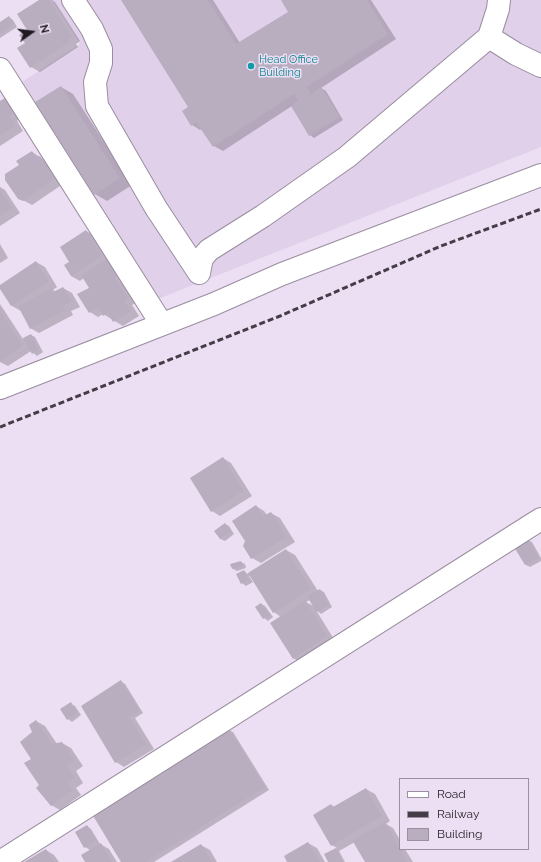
<!DOCTYPE html>
<style>
body{margin:0}
#map{position:relative;width:541px;height:862px;overflow:hidden;background:#ecdff3;font-family:Raleway,sans-serif}
canvas{display:block}
.legend{position:absolute;left:399px;top:778px;width:130px;height:72px;box-sizing:border-box;background:#ecdff3;border:1px solid #9a909f;margin:0;padding:5px 7px;list-style:none;font-size:12px;color:#1f1a21}
.legend li{display:flex;align-items:center;gap:8px;height:20px}
.legend b{width:20px;border:1px solid #9a909f}
.north{position:absolute;left:12px;top:12px;width:40px;height:40px;-webkit-text-stroke:3px #ecdff3;paint-order:stroke;rotate:76deg;font-size:11px;font-weight:700;line-height:16px;text-align:center;color:#1f1a21}
.north::after{content:'';display:block;margin:auto;width:14px;height:18px;background:#1f1a21;clip-path:polygon(50% 0,100% 100%,50% 72%,0 100%)}
</style>
<div id="map">
<canvas width="541" height="862"></canvas>
<ul class="legend">
<li><b style="height:5px;background:#fff"></b>Road</li>
<li><b style="height:5px;background:#443d47"></b>Railway</li>
<li><b style="height:11px;background:#b9adc0"></b>Building</li>
</ul>
<div class="north">N</div>
</div>
<script>
const ctx = document.querySelector('canvas').getContext('2d');
ctx.lineJoin = 'round';
function fill(path, color) {
  ctx.fillStyle = color;
  ctx.fill(path, 'evenodd');
}
function shape(rows) {
  const path = new Path2D();
  for (const r of rows) {
    path.moveTo(r[0], r[1]);
    for (let i = 2; i < r.length; i += 2) path.lineTo(r[i], r[i + 1]);
  }
  return path;
}
function stroke(path, color, width, dash) {
  ctx.strokeStyle = color;
  ctx.lineWidth = width;
  ctx.lineCap = dash ? 'butt' : 'round';
  ctx.setLineDash(dash || []);
  ctx.stroke(path);
}
function write(font, color, halo, rows, align = 'center') {
  ctx.font = font + ' Raleway,sans-serif';
  ctx.lineWidth = 3;
  ctx.setLineDash([]);
  ctx.textBaseline = 'middle';
  ctx.strokeStyle = halo;
  ctx.fillStyle = color;
  for (const [text, x, y, turn = 0] of rows) {
    ctx.save();
    ctx.translate(x, y);
    ctx.rotate((+turn || 0) * Math.PI / 180);
    ctx.textAlign = isNaN(turn) ? turn : align;
    if (halo) ctx.strokeText(text, 0, 0);
    ctx.fillText(text, 0, 0);
    ctx.restore();
  }
}
fill(shape([
 [52,0,541,0,541,147,158,299,19,84,80,44]
]), '#e1d0ea');
fill(shape([
 [41,0,52,0,55,2,80,41,76,44,78,47,40,72,31,67,26,44,28,30],
 [122,0,213,0,240,43,289,12,282,0,371,0,396,39,321,88,326,91,343,120,314,138,310,135,292,106,223,151,214,146,202,128,200,130,192,125,189,107],
 [9,17,13,20,17,27,0,38,0,23],
 [61,87,73,94,132,185,107,201,95,194],
 [5,99,13,104,22,117,17,121,23,131,0,146,0,102],
 [32,152,48,162,63,184,32,205,19,198,20,165],
 [0,187,5,190,20,213,0,226],
 [86,231,95,236,136,303,132,305,139,316,123,326,103,314,98,317,90,312,90,288,84,278,80,281,71,276,70,262],
 [0,244,8,258,0,263],
 [36,262,45,267,57,287,53,290,56,292,63,288,72,293,80,307,71,311,73,315,39,333,30,328,21,311,12,306,0,287,0,286],
 [0,304,23,339,31,335,35,337,43,352,37,356,31,351,8,366,0,362],
 [223,458,231,463,252,496,220,516,212,511],
 [256,506,264,511,267,515,271,513,280,518,295,542,261,563,252,558,246,541],
 [225,524,229,526,234,534,225,541,220,539],
 [528,540,532,542,541,558,541,561,530,567,526,565,515,547],
 [286,550,295,555,318,591,320,590,324,592,332,607,321,614,316,610,335,641,302,663,293,658,281,617,274,612,251,575,249,576,253,582,246,586,242,583,244,571,248,574],
 [310,600,315,607,306,602],
 [241,562,245,564,246,568,237,571,233,569,232,565],
 [261,604,265,606,273,617,268,621,264,618],
 [121,682,125,684,143,713,135,718,154,749,124,767,116,762],
 [71,704,75,706,81,715,72,722,68,719],
 [36,721,45,726,57,744,62,743,71,748,83,766,76,771,83,783,76,788,81,795,60,810,51,805,40,785,32,759,33,733],
 [229,730,233,732,269,790,154,862,123,862],
 [366,789,375,794,390,821,386,824,393,828,400,840,400,849,405,849,413,862,366,862,355,842,339,851,345,862,329,862,326,855,337,848,332,845,331,805,335,807],
 [87,826,91,829,100,844,109,849,117,862,86,862,90,850,85,847],
 [308,843,317,848,325,862,289,862],
 [201,845,210,850,217,862,173,862],
 [46,850,54,855,59,862,26,862]
]), '#0003');
fill(shape([
 [39,0,49,0,72,36,68,39,70,42,30,68,17,48,25,43,19,35,27,30,17,14],
 [121,0,208,0,236,44,288,12,281,0,367,0,388,34,307,87,311,94,321,87,340,117,309,136,291,106,298,101,294,94,213,147,196,122,191,126,182,111,188,107],
 [9,16,14,24,0,33,0,22],
 [61,86,120,178,94,195,35,102],
 [5,98,14,112,9,116,15,126,0,136,0,101],
 [32,151,37,158,40,156,55,179,23,201,18,199,5,180,5,174,19,165,16,161],
 [0,189,12,208,0,216],
 [86,230,102,256,71,276,64,265,69,262,60,247],
 [107,259,117,276,115,278,128,298,124,300,131,311,113,322,108,313,103,316,98,307,89,313,77,294,89,288,81,275],
 [36,261,49,282,11,306,0,289,0,285],
 [63,287,72,302,63,306,65,310,30,329,18,306,51,288,53,292],
 [0,311,23,346,0,361],
 [31,334,39,350,32,354,23,338],
 [223,457,244,491,211,512,190,478],
 [256,505,263,516,271,512,287,537,251,559,243,546,245,541,232,521],
 [225,523,231,531,220,539,214,531],
 [528,539,539,558,525,565,514,547],
 [286,549,311,589,273,613,248,573],
 [241,561,243,566,232,569,230,564],
 [244,570,249,580,241,584,236,574],
 [320,589,329,605,316,612,307,596],
 [305,600,327,636,293,659,270,623],
 [261,603,270,615,263,619,255,607],
 [121,680,140,711,129,717,146,744,115,763,81,706],
 [71,702,77,713,67,720,60,709],
 [36,720,52,744,62,742,75,761,67,765,75,777,68,783,73,790,51,806,36,788,39,785,24,763,31,759,20,742,32,732,29,725],
 [229,729,265,787,146,862,121,862,92,814],
 [366,788,382,816,331,846,313,815,331,804,333,807],
 [385,822,400,849,407,862,365,862,352,840],
 [87,825,96,840,84,848,75,832],
 [308,842,320,862,287,862,284,856],
 [101,843,112,862,85,862,81,855],
 [201,844,212,862,171,862],
 [336,848,343,862,328,862,324,854],
 [46,849,54,862,24,862]
]), '#b9adc0');
const minor = shape([
 [73,0,92,29,101,49,101,63,95,82,97,106,156,208,199,273,202,258,209,250,263,216,347,157,489,37,498,9,499,0],
 [489,37,516,54,541,66],
 [0,69,161,323],
 [0,388,214,304,282,274,541,175],
 [0,862,541,519]
]);
stroke(minor, '#998d9f', 24);
stroke(minor, '#fff', 22);
stroke(shape([
 [0,427,280,316,441,246,541,209]
]), '#443d47', 3, [6, 3]);
for (const [x, y, r, color] of [
 [251,66,4,"#0f9aa8"]
]) {
  const dot = new Path2D();
  dot.arc(x, y, r, 0, 2 * Math.PI);
  ctx.fillStyle = color;
  ctx.fill(dot);
  stroke(dot, '#ecdff3', 1.5);
}
write('11px', '#0d838f', '#ecdff3', [
 ["Head Office",259,60],
 ["Building",259,73]
], 'left');
</script>
